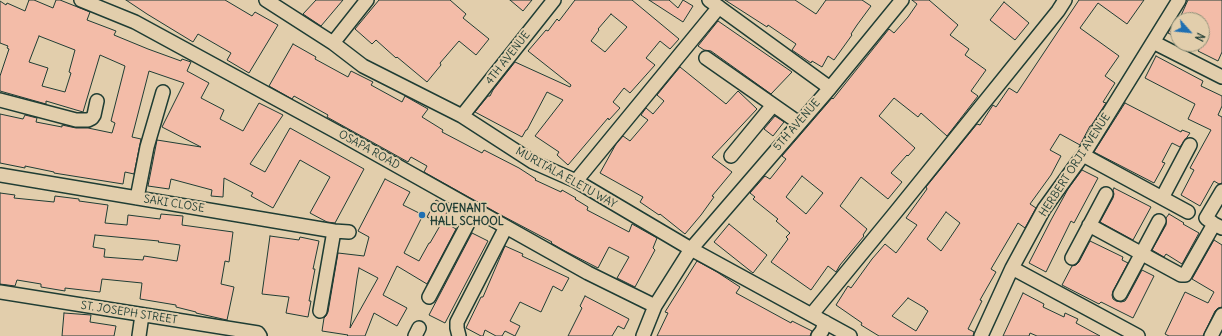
<!DOCTYPE html>
<style>
body{margin:0}
#map{position:relative;width:1222px;height:336px;overflow:hidden;background:#e2ceac;font-family:Delius,sans-serif}
canvas{display:block}
.north{position:absolute;left:1170px;top:12px;width:40px;height:40px;box-sizing:border-box;background:#e2ceac;border:1px solid #94947c;border-radius:50%;rotate:117deg;font-size:11px;font-weight:700;line-height:16px;text-align:center;color:#1f3d34}
.north::after{content:'';display:block;margin:auto;width:14px;height:18px;background:#1f6fb2;clip-path:polygon(50% 0,100% 100%,50% 72%,0 100%)}
</style>
<div id="map">
<canvas width="1222" height="336"></canvas>
<div class="north">N</div>
</div>
<script>
const ctx = document.querySelector('canvas').getContext('2d');
ctx.lineJoin = 'round';
function fill(path, color) {
  ctx.fillStyle = color;
  ctx.fill(path, 'evenodd');
}
function shape(rows) {
  const path = new Path2D();
  for (const r of rows) {
    path.moveTo(r[0], r[1]);
    for (let i = 2; i < r.length; i += 2) path.lineTo(r[i], r[i + 1]);
  }
  return path;
}
function stroke(path, color, width, dash) {
  ctx.strokeStyle = color;
  ctx.lineWidth = width;
  ctx.lineCap = dash ? 'butt' : 'round';
  ctx.setLineDash(dash || []);
  ctx.stroke(path);
}
function write(font, color, halo, rows, align = 'center') {
  ctx.font = font + ' Delius,sans-serif';
  ctx.lineWidth = 4;
  ctx.setLineDash([]);
  ctx.textBaseline = 'middle';
  ctx.strokeStyle = halo;
  ctx.fillStyle = color;
  for (const [text, x, y, turn = 0] of rows) {
    ctx.save();
    ctx.translate(x, y);
    ctx.rotate((+turn || 0) * Math.PI / 180);
    ctx.textAlign = isNaN(turn) ? turn : align;
    if (halo) ctx.strokeText(text, 0, 0);
    ctx.fillText(text, 0, 0);
    ctx.restore();
  }
}
const building = shape([
 [29,0,34,0,53,8,56,0,60,0,90,12,87,20,116,31,114,35,148,49,181,61,182,59,191,62,187,71,209,83,201,98,224,110,220,119,243,131,259,103,283,115,250,164,265,172,290,128,364,169,335,223,327,222,310,213,330,177,300,160,273,208,251,196,253,193,224,178,223,197,211,196,212,190,171,179,169,189,148,186,157,140,201,147,162,127,184,83,149,71,132,137,141,139,134,174,125,172,123,184,54,173,54,172,25,166,25,168,0,163,0,114,23,119,25,115,37,118,36,122,62,127,62,125,76,128,88,128,112,133,115,123,111,121,125,66,100,55,83,112,46,101,46,104,0,91,0,76,9,49,7,48,8,46,0,43,0,1,6,5,7,3,25,11,29,0],
 [39,36,75,50,69,72,71,73,65,92,42,86,48,68,29,62,39,36],
 [126,0,225,0,252,16,255,12,278,25,249,73,227,60,231,53,198,34,193,42,147,14,126,0],
 [316,0,343,0,321,26,303,14,316,0],
 [379,0,450,0,466,14,463,18,489,39,476,55,459,41,440,63,441,65,427,82,397,57,396,58,376,40,372,44,355,29,379,0],
 [510,0,532,0,523,11,510,0],
 [575,0,632,0,679,39,670,49,660,41,646,58,655,65,630,93,624,88,613,102,620,108,609,120,608,118,568,165,557,155,559,152,535,136,563,100,547,92,527,130,526,130,522,137,475,112,488,96,490,96,493,90,515,62,570,87,571,85,528,51,546,30,548,31,557,19,559,21,575,0],
 [611,14,627,27,605,52,591,41,599,30,598,29,611,14],
 [649,0,669,0,678,8,683,0,693,6,683,22,649,0],
 [725,0,795,0,816,14,826,0,862,0,871,6,857,25,851,34,852,35,834,60,828,56,822,67,812,61,811,63,792,50,796,44,768,25,767,27,725,0],
 [912,0,929,0,958,25,950,35,969,49,965,55,986,70,971,91,978,96,947,136,921,113,918,117,894,98,879,116,915,148,908,156,907,155,891,173,902,182,888,199,861,177,840,206,867,229,863,235,864,236,840,265,836,272,828,266,811,290,771,262,788,239,786,237,790,233,776,221,778,219,753,199,755,197,750,193,765,176,770,179,786,159,782,156,832,98,833,99,889,29,894,33,908,17,917,4,912,0],
 [802,176,823,193,806,214,786,197,802,176],
 [1079,0,1144,0,1127,24,1098,3,1080,28,1119,56,1105,76,1115,83,1103,102,1106,103,1091,126,1090,126,1080,145,1060,134,1050,150,1061,156,1051,175,1030,204,1036,208,1025,228,1018,223,991,269,996,272,980,300,982,301,968,329,974,332,973,336,879,336,861,325,862,323,836,305,848,286,851,288,872,259,885,244,896,253,917,225,906,218,927,189,926,187,977,124,980,125,993,105,996,107,1009,88,1017,93,1079,0],
 [946,212,960,223,941,251,927,239,946,212],
 [908,298,925,308,925,309,928,311,916,331,892,316,908,298],
 [1188,0,1222,0,1222,52,1218,61,1198,51,1202,44,1202,20,1179,20,1188,0],
 [1004,2,1029,23,1015,40,990,20,1004,2],
 [718,21,792,72,771,94,711,51,704,50,698,46,718,21],
 [1173,24,1178,26,1178,38,1168,33,1173,24],
 [293,44,316,57,315,59,348,77,351,71,373,82,371,85,402,102,405,96,412,100,428,109,422,117,443,130,442,132,482,153,484,150,519,168,536,179,535,180,561,192,562,190,576,198,575,199,588,207,587,210,629,232,632,224,657,238,653,248,655,250,635,287,617,278,629,257,609,247,598,268,565,251,551,243,552,242,499,214,424,172,427,166,411,157,408,162,327,117,328,115,294,96,292,99,269,86,293,44],
 [1156,56,1203,81,1201,86,1222,96,1222,106,1218,115,1222,117,1222,183,1219,184,1214,181,1200,206,1181,195,1194,170,1190,168,1211,130,1188,119,1195,104,1145,78,1156,56],
 [680,67,726,104,738,91,757,109,712,157,732,172,712,196,714,197,701,215,685,234,660,214,659,215,640,202,643,197,600,173,616,144,623,136,630,141,648,120,641,115,646,108,653,114,664,101,657,95,680,67],
 [1125,103,1181,132,1182,130,1190,133,1180,147,1172,143,1162,162,1165,163,1154,183,1094,152,1125,103],
 [775,116,784,122,773,136,764,129,775,116],
 [1082,170,1098,178,1074,223,1071,221,1046,272,1029,263,1051,220,1068,189,1082,170],
 [385,179,410,192,403,205,423,215,404,253,419,261,429,243,430,243,441,224,427,217,436,200,450,207,442,221,456,229,427,284,397,266,383,295,407,308,397,326,374,313,365,336,347,336,348,335,322,331,324,318,326,316,328,312,338,253,364,256,369,237,358,231,385,179],
 [359,268,378,278,350,328,357,279,359,268],
 [1114,188,1151,207,1133,240,1100,222,1113,198,1114,194,1113,190,1114,188],
 [0,193,15,195,14,198,54,202,55,196,79,199,79,201,108,205,105,223,127,225,128,215,160,219,161,214,183,216,182,225,233,232,229,262,225,261,221,284,234,287,227,320,196,313,196,312,176,307,176,305,140,299,142,283,102,279,100,292,65,288,65,291,41,287,41,284,17,280,15,286,0,284,0,193],
 [95,235,159,241,158,242,180,245,177,261,144,256,143,260,104,257,105,249,93,247,95,235],
 [1169,214,1184,223,1183,224,1199,233,1182,264,1166,254,1164,257,1152,250,1166,225,1166,218,1169,214],
 [729,224,767,255,753,273,714,242,729,224],
 [472,233,488,241,445,323,429,315,472,233],
 [270,236,299,240,300,237,319,241,313,269,315,269,309,301,311,301,308,317,286,313,289,297,262,294,270,236],
 [1214,240,1222,245,1222,307,1218,308,1215,311,1203,336,1169,336,1165,334,1185,292,1208,303,1214,292,1192,279,1214,240],
 [1090,241,1123,257,1122,260,1128,263,1113,291,1112,295,1113,299,1116,301,1121,302,1125,301,1127,298,1142,270,1154,276,1133,318,1101,302,1099,304,1062,285,1072,266,1076,265,1079,262,1090,241],
 [505,246,523,254,522,256,569,278,562,291,553,286,541,312,520,302,510,321,520,326,515,336,505,331,502,336,496,336,485,330,483,336,481,336,466,328,481,297,483,297,505,246],
 [697,261,717,272,740,287,736,293,791,323,792,321,812,331,810,336,657,336,668,313,665,312,697,261],
 [1023,293,1044,304,1043,307,1064,317,1065,313,1078,319,1076,323,1100,336,1037,336,1030,333,1029,336,1003,336,1023,293],
 [585,296,629,319,624,329,618,326,612,336,568,336,582,308,580,306,585,296],
 [64,313,91,315,90,322,116,326,114,336,62,336,64,313]
]);
fill(building, '#f3bca8');
stroke(building, '#1f3d34', 1);
const minor = shape([
 [81,0,135,22,337,132,588,273,655,306],
 [266,0,333,43,363,66,462,116,533,162,576,181,691,249,850,336],
 [709,0,830,88],
 [1153,42,1222,77],
 [333,43,367,0],
 [706,58,799,123],
 [0,100,76,120,88,120,92,118,94,115,97,101],
 [462,116,554,0],
 [1083,155,1188,212],
 [731,156,773,105],
 [0,175,334,231,349,232],
 [576,181,719,7],
 [137,198,147,147,163,92],
 [1162,198,1190,145],
 [1214,224,1206,218,1222,191],
 [1089,225,1181,275,1185,275,1214,224,1222,228],
 [1072,258,1106,194],
 [1012,268,1138,336],
 [0,292,258,333,260,336],
 [1120,294,1159,221],
 [429,297,475,210],
 [320,311,334,231],
 [812,314,895,213,1058,11,1065,0],
 [139,336,142,315],
 [415,336,419,328],
 [459,336,457,328,457,322,506,227],
 [643,336,655,306,691,249,830,88,902,0],
 [818,336,822,331,825,322],
 [981,336,1012,268,1044,209,1083,155,1179,0],
 [1211,336,1222,315]
]);
stroke(minor, '#1f3d34', 16);
stroke(minor, '#e2ceac', 13);
for (const [x, y, r, color] of [
 [422,215,4,"#1f6fb2"]
]) {
  const dot = new Path2D();
  dot.arc(x, y, r, 0, 2 * Math.PI);
  ctx.fillStyle = color;
  ctx.fill(dot);
  stroke(dot, '#e2ceac', 1.5);
}
write('11px', '#1f3d34', '#e2ceac', [
 ["4TH AVENUE",508,58,-52],
 ["5TH AVENUE",797,125,-49],
 ["OSAPA ROAD",369,150,29],
 ["HERBERT ORJI AVENUE",1075,165,-57],
 ["MURITALA ELETU WAY",566,178,29],
 ["SAKI CLOSE",174,204,9],
 ["ST. JOSEPH STREET",129,313,9]
]);
write('bold 11px', '#1f3d34', '#e2ceac', [
 ["COVENANT",430,209],
 ["HALL SCHOOL",430,222]
], 'left');
</script>
